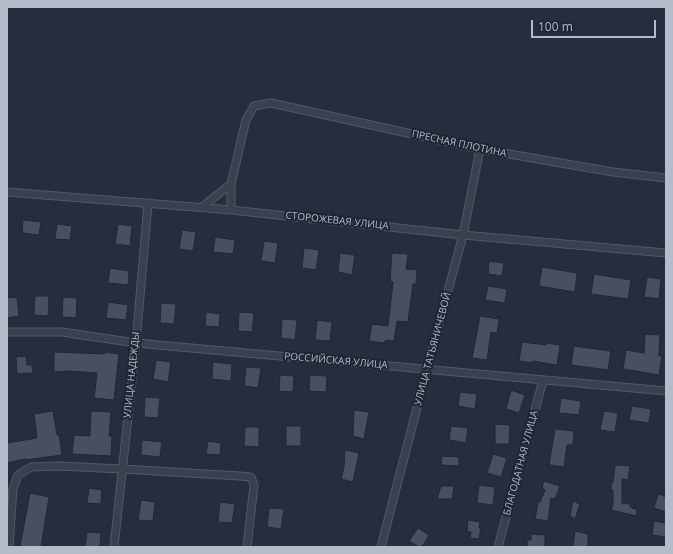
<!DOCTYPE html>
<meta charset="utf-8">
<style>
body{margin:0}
#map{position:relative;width:673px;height:554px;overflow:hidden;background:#262d3e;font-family:"Open Sans",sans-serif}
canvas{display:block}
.frame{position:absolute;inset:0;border:8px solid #b6bbc9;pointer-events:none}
.scale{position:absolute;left:531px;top:20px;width:125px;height:18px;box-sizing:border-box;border:2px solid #b6bbc9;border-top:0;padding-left:5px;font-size:12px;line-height:14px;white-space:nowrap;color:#b6bbc9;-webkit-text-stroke:3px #1f2533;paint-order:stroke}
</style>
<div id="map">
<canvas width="673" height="554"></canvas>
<div class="frame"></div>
<div class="scale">100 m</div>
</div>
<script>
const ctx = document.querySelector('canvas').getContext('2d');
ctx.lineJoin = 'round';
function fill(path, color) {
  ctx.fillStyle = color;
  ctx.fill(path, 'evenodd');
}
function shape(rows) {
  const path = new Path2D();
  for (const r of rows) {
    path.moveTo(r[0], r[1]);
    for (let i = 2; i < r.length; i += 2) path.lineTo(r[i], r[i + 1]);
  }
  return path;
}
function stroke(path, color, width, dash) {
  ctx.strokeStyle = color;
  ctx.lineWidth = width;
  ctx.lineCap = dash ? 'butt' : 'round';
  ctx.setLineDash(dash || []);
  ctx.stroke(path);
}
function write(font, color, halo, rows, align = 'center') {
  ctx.font = font + ' "Open Sans",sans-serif';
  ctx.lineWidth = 4;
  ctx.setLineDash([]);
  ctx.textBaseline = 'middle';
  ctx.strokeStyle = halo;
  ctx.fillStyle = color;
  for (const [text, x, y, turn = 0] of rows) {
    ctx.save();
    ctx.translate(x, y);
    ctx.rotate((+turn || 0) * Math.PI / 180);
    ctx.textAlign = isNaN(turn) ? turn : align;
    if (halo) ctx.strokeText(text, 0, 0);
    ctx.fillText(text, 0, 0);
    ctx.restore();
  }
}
const building = shape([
 [23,220,41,222,39,235,22,233,23,220],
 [57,224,72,226,70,240,55,239,57,224],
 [118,224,132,226,130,246,115,244,118,224],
 [182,230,196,232,193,251,179,249,182,230],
 [215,237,235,240,233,254,213,252,215,237],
 [264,241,278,243,275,263,261,261,264,241],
 [304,248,319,250,316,270,302,268,304,248],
 [340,253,355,255,352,275,338,272,340,253],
 [392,253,408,254,406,269,417,270,416,284,413,284,408,322,397,321,394,341,386,340,384,343,369,341,372,324,388,326,393,282,390,281,392,253],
 [489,261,504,263,502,276,488,274,489,261],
 [542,267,577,273,575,292,539,286,542,267],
 [110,268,129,271,128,285,108,283,110,268],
 [594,274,631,280,628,299,591,294,594,274],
 [647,277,661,279,659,299,644,297,647,277],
 [488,286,507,289,505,303,485,300,488,286],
 [35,296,49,296,48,316,34,315,35,296],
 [17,297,19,316,7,318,7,298,17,297],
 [63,297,77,298,76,318,62,317,63,297],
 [108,302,128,305,126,320,106,318,108,302],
 [161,303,176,304,174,324,160,323,161,303],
 [206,312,220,314,219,327,205,326,206,312],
 [239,312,254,313,252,332,238,331,239,312],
 [480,316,499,319,497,333,491,332,487,360,472,358,480,316],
 [282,319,297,320,295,340,281,338,282,319],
 [317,320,332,322,330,341,315,340,317,320],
 [645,334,660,335,659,356,662,356,659,375,623,369,626,350,644,353,645,334],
 [522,342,546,345,546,343,560,345,557,365,533,361,533,363,519,361,522,342],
 [574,346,611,351,608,370,571,365,574,346],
 [54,352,105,354,105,352,119,354,114,400,94,398,97,373,69,371,54,372,54,352],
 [26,356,27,365,32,365,33,373,17,374,16,357,26,356],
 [156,360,171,362,168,382,153,379,156,360],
 [213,362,232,364,231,381,212,379,213,362],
 [246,367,261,368,258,388,244,386,246,367],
 [280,375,294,376,293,392,279,391,280,375],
 [310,375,327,376,326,392,309,391,310,375],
 [511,390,525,395,519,413,506,409,511,390],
 [460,392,477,394,475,409,458,406,460,392],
 [145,397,160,398,158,418,144,417,145,397],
 [561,398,581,401,579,415,559,413,561,398],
 [632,406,651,409,649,423,629,420,632,406],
 [354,410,369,412,364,439,353,436,354,410],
 [53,411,57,435,59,435,62,455,25,460,25,459,7,463,7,443,37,438,34,414,53,411],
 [91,411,111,412,109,436,112,436,111,456,72,454,74,435,90,436,91,411],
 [604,411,618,413,615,432,600,430,604,411],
 [495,424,510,425,509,444,495,444,495,424],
 [286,426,301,426,301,446,286,446,286,426],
 [451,426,468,428,466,443,449,440,451,426],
 [245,427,259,427,259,447,244,446,245,427],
 [555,429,574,431,573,445,567,445,564,467,549,465,555,429],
 [142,440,162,442,160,457,141,455,142,440],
 [208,441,221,443,220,455,206,454,208,441],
 [345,450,359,453,353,482,341,479,344,467,345,450],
 [493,454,507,458,501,477,487,473,493,454],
 [442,456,459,457,459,466,441,465,442,456],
 [615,465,630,466,628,480,622,479,622,503,630,504,630,507,637,510,636,516,611,510,613,505,613,490,611,490,611,483,613,483,615,465],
 [544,481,560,486,555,499,551,498,548,521,535,519,538,502,540,502,545,490,542,487,544,481],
 [479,485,495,487,493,505,477,503,479,485],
 [441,486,454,486,452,499,437,499,441,486],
 [89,488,102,490,101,504,87,503,89,488],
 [30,493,49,497,41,547,20,547,30,493],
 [658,494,666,497,666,512,654,508,658,494],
 [141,500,155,502,153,521,138,520,141,500],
 [573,501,580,504,575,519,570,516,573,501],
 [220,502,235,504,232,523,218,522,220,502],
 [269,508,284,509,281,529,267,527,269,508],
 [468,520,480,522,479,528,481,528,479,539,470,538,471,532,467,531,468,520],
 [654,521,666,523,666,537,652,535,654,521],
 [418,528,429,535,422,547,419,547,409,541,418,528],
 [575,531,588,534,588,547,573,547,575,531],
 [87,532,101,533,100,547,85,547,87,532],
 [531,534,545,535,545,547,527,547,527,540,531,540,531,534]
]);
fill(building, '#474f62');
stroke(building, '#212735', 1);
const street = shape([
 [7,192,231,210,463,235,666,253],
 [202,207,231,184],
 [231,210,231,184,246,120,254,106,271,103,480,149,613,172,666,178],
 [7,332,62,332,136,343,666,391],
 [9,547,13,489,18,475,31,467,59,466,122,469,240,476,251,477,254,485,247,547],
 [114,547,136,343,148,203],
 [381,547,427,369,463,235,480,149],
 [498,547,543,380]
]);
stroke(street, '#525866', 9);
stroke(street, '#3a404e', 7);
write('10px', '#b6bbc9', '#1f2533', [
 ["ПРЕСНАЯ ПЛОТИНА",459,144,12],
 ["СТОРОЖЕВАЯ УЛИЦА",337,221,6],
 ["УЛИЦА ТАТЬЯНИЧЕВОЙ",433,349,-75],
 ["РОССИЙСКАЯ УЛИЦА",336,361,5],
 ["УЛИЦА НАДЕЖДЫ",132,375,-84],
 ["БЛАГОДАТНАЯ УЛИЦА",521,463,-75]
]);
</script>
